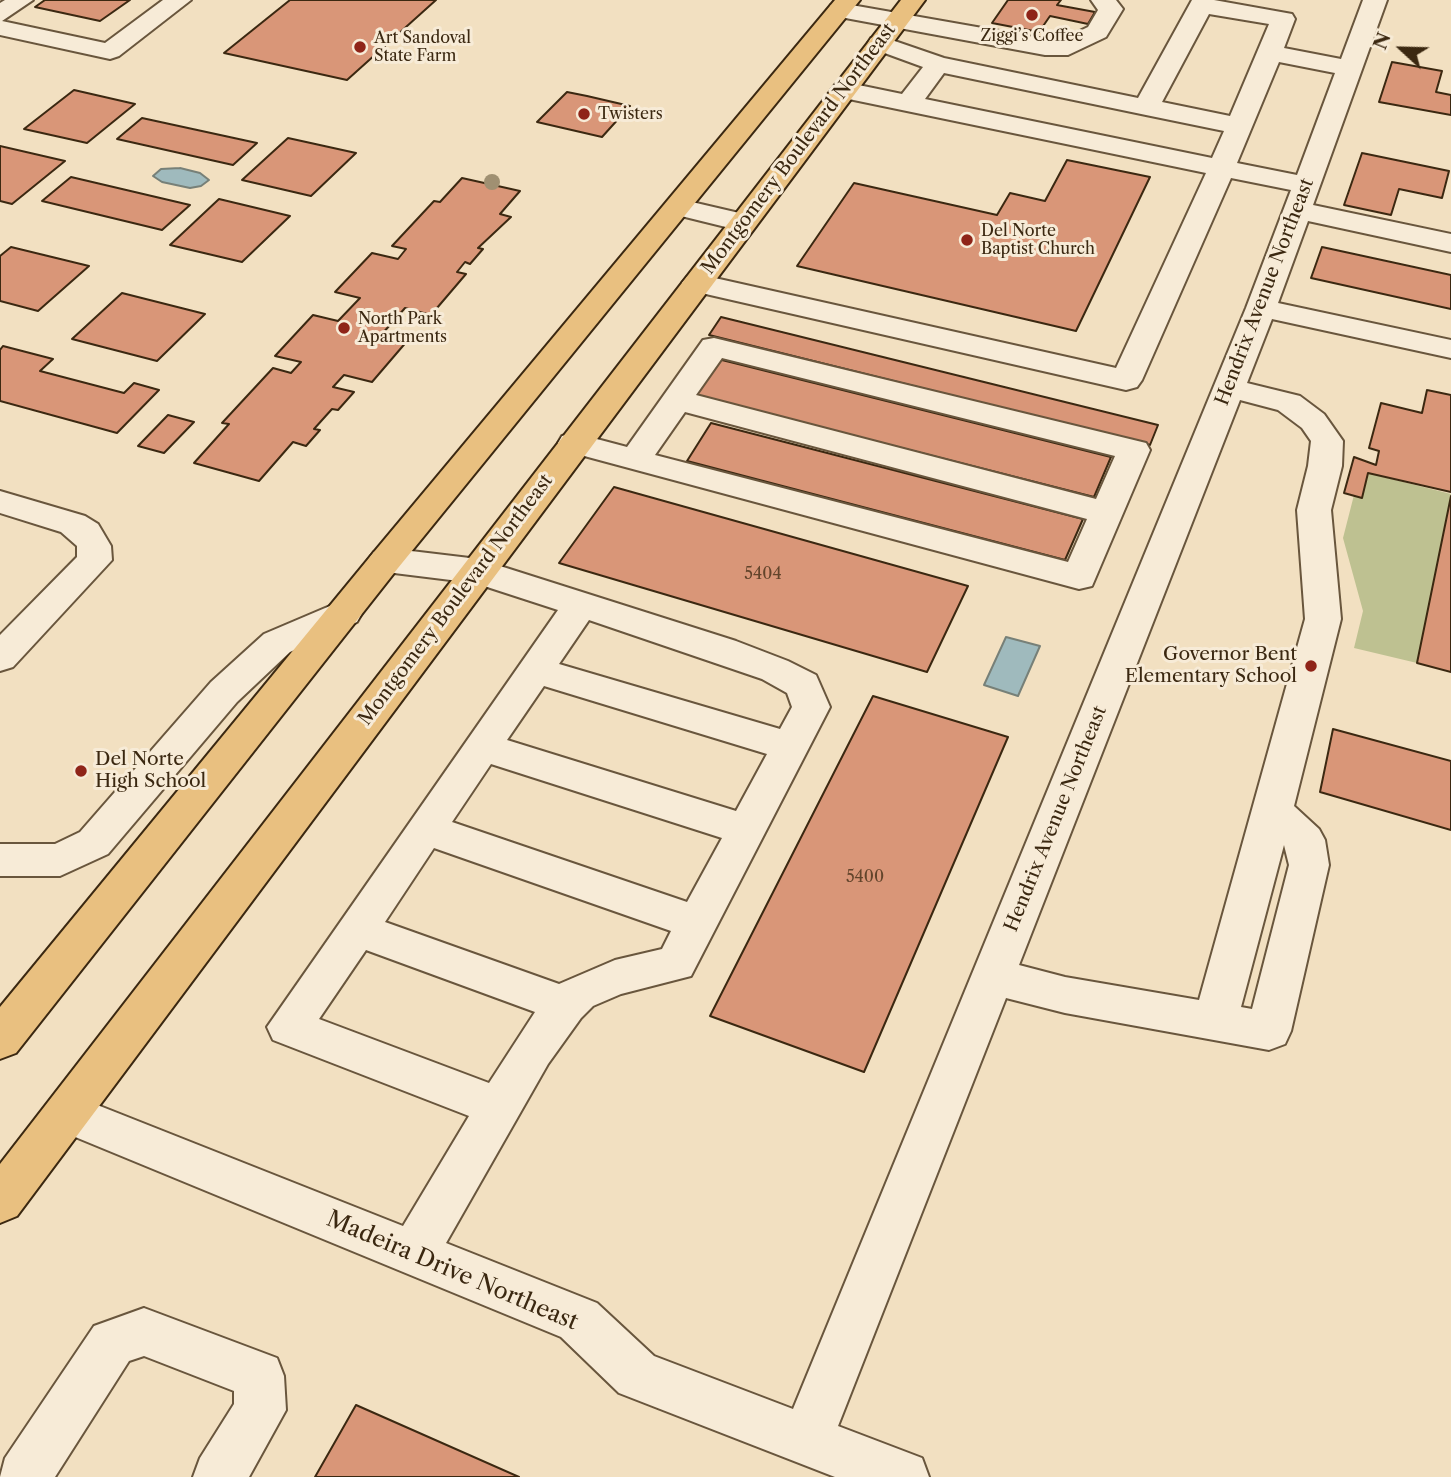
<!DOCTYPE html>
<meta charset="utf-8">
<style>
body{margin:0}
#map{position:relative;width:1451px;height:1477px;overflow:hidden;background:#f2e0c1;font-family:"Libre Caslon Text",serif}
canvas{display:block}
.north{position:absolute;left:1367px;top:14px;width:70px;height:70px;-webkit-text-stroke:5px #f7ebd7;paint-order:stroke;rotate:292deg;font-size:19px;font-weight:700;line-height:28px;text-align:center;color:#3b2811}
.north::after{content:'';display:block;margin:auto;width:24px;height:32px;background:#3b2811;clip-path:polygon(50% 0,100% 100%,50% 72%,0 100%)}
</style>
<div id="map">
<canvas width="1451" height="1477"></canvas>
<div class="north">N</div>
</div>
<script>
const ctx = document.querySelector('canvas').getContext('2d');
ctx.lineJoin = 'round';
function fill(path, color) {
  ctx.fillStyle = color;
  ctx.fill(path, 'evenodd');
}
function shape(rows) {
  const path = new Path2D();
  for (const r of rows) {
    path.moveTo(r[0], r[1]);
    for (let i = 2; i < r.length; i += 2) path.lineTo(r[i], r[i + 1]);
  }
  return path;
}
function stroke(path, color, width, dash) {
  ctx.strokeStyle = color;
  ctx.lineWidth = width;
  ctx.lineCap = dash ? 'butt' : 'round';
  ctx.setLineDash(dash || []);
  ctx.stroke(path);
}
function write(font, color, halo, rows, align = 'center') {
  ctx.font = font + ' "Libre Caslon Text",serif';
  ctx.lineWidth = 6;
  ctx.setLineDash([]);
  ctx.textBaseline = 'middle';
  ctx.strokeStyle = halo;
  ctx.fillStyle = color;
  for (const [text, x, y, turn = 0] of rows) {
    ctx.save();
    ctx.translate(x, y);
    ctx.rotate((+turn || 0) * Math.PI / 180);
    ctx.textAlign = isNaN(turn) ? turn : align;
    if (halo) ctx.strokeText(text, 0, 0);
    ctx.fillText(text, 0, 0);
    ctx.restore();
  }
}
fill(shape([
 [1368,473,1451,494,1417,663,1354,648,1363,611,1343,538,1354,495,1362,497]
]), '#bec191');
const water = shape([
 [180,168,200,173,209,180,201,186,190,188,162,182,153,176,161,169,180,168],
 [1006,637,1040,646,1018,696,984,685,1006,637]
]);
fill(water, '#9fbabd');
stroke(water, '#778078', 2);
const building = shape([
 [45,0,130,0,100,21,35,7,45,0],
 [290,0,436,0,347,80,224,53,290,0],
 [1008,0,1061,0,1057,5,1095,12,1088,24,1050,16,1039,32,992,23,1008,0],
 [1392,62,1442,71,1436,92,1451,95,1451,115,1379,102,1392,62],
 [74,90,135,104,87,143,24,129,74,90],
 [567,92,587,96,630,106,602,137,537,122,567,92],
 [142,118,257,143,233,165,117,139,142,118],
 [288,138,356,153,311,196,242,180,288,138],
 [0,146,65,161,12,204,0,201,0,146],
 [1362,153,1449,171,1442,198,1399,189,1391,215,1344,205,1362,153],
 [1067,160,1150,177,1076,331,797,266,854,183,997,215,1010,193,1045,201,1067,160],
 [71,177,190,205,162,230,42,201,71,177],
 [462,178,520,191,500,214,511,217,478,248,483,249,470,264,465,262,457,272,466,274,431,315,405,308,382,334,408,340,372,382,344,375,333,387,354,392,338,410,332,409,314,429,320,430,306,446,293,442,259,481,194,463,229,424,222,423,273,368,291,373,301,362,275,356,313,315,338,321,360,298,335,292,372,253,398,259,406,249,392,246,434,201,440,202,462,178],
 [219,199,290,216,242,262,170,245,219,199],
 [11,247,89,266,38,311,0,301,0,256,11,247],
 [1322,247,1451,275,1451,309,1311,278,1322,247],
 [122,293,205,314,157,361,72,339,122,293],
 [721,317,1158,425,1150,445,709,335,721,317],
 [3,346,53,359,40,371,124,393,134,383,159,390,117,433,0,401,0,350,3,346],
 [718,359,1111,457,1094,497,693,395,718,359],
 [1427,390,1451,395,1451,492,1368,473,1362,498,1344,493,1354,457,1376,465,1379,451,1369,448,1381,403,1422,413,1427,390],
 [168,415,194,422,164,453,138,446,168,415],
 [711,423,1083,519,1065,560,687,461,711,423],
 [614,487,968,586,927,672,559,563,614,487],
 [1451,496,1451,672,1417,663,1451,496],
 [873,696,1008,737,864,1072,710,1016,873,696],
 [1333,729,1451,761,1451,830,1320,792,1333,729],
 [356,1405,519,1477,315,1477,356,1405]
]);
fill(building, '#d99678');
stroke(building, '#3b2811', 2);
const minor = shape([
 [5,0,33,0,2,21,105,43,163,0,191,0,119,56,110,59,0,35,0,3,5,0],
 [1091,0,1116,0,1123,9,1106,37,1068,55,1045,55,840,17,831,15,828,10,831,5,840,3,1045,39,1063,39,1088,27,1098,10,1091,0],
 [1192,0,1214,0,1292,14,1295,19,1284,48,1341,59,1363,0,1387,0,1313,205,1451,234,1451,252,1308,221,1278,303,1451,340,1451,358,1272,319,1247,383,1300,396,1324,414,1343,441,1342,466,1331,510,1341,619,1294,806,1319,829,1325,840,1329,865,1291,1031,1285,1044,1269,1050,1065,1013,1006,998,838,1426,922,1458,929,1477,835,1477,619,1393,561,1337,51,1127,44,1113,51,1099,67,1093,403,1226,469,1116,273,1040,267,1027,558,610,475,583,386,572,374,568,368,560,374,552,386,548,478,559,736,641,788,661,816,675,830,707,691,976,621,994,593,1006,581,1018,548,1064,446,1243,597,1303,654,1356,793,1409,1246,308,1291,190,1231,178,1142,380,1137,387,1126,390,697,292,687,289,682,283,687,277,697,274,1116,368,1206,173,844,98,835,95,831,90,835,85,844,82,902,94,923,67,871,48,868,43,871,38,880,36,944,58,1138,98,1192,0],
 [1209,14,1269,24,1230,116,1162,102,1209,14],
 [1279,62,1335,73,1297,175,1237,163,1279,62],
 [944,73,1146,115,1224,131,1212,158,925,99,944,73],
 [1240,400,1278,410,1302,428,1311,441,1308,466,1297,510,1305,619,1199,1000,1065,977,1019,965,1240,400],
 [589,620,762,679,787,693,792,707,780,729,559,664,589,620],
 [544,686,767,754,736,811,507,740,544,686],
 [491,764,722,838,687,902,452,822,491,764],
 [1284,845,1289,865,1252,1009,1241,1007,1284,845],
 [434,848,671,931,662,949,615,960,559,984,385,922,434,848],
 [366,950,535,1012,489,1083,319,1019,366,950],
 [679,199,752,216,756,222,752,228,742,231,669,213,665,207,669,201,679,199],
 [714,338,1146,443,1150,450,1092,586,1079,589,562,450,558,443,562,436,574,433,627,447,703,340,714,338],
 [722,358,1115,456,1096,499,696,395,722,358],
 [685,412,1087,519,1068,562,655,455,685,412],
 [0,491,85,516,98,524,111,546,112,560,13,667,0,671,0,635,77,557,77,546,61,532,0,513,0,491],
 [344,600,357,604,362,613,357,622,290,652,237,702,108,854,60,876,0,876,0,844,55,844,80,832,211,682,264,634,344,600],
 [144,1308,277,1358,284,1376,286,1410,249,1477,193,1477,200,1458,234,1404,234,1391,144,1356,129,1361,55,1477,0,1477,5,1458,94,1326,144,1308]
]);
const major = shape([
 [835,0,860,0,398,568,16,1053,0,1059,0,1007,374,552,835,0],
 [901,0,925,0,17,1216,0,1223,0,1164,901,0]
]);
stroke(minor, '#69563d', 4);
stroke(major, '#3b2811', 4);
fill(minor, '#f7ebd7');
fill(major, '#e9c080');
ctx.fillStyle = '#a09072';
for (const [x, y] of [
 [492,182]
]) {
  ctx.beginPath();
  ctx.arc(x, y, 8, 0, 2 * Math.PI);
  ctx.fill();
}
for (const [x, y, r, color] of [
 [1032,15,7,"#8f2418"],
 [360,47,7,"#8f2418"],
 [584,114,7,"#8f2418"],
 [967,240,7,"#8f2418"],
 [344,328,7,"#8f2418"],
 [1311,666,7,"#8f2418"],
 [81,771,7,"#8f2418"]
]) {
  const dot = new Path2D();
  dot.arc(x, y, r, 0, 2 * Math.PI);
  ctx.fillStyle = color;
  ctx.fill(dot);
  stroke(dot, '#f7ebd7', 2.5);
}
write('16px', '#3b2811', '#f7ebd7', [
 ["Ziggi’s Coffee",1032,36,"center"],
 ["Art Sandoval",374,38],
 ["State Farm",374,56],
 ["Twisters",598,114],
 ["Del Norte",981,231],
 ["Baptist Church",981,249],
 ["North Park",358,319],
 ["Apartments",358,337]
], 'left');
write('16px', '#62442b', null, [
 ["5404",763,574],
 ["5400",865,877]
]);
write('19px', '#3b2811', '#f7ebd7', [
 ["Montgomery Boulevard Northeast",799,149,-53],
 ["Hendrix Avenue Northeast",1265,292,-69],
 ["Montgomery Boulevard Northeast",456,600,-53],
 ["Hendrix Avenue Northeast",1056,819,-68]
]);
write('19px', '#3b2811', '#f7ebd7', [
 ["Governor Bent",1297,655],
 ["Elementary School",1297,677],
 ["Del Norte",95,760,"left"],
 ["High School",95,782,"left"]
], 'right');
write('23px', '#3b2811', '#f7ebd7', [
 ["Madeira Drive Northeast",452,1271,23]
]);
</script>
